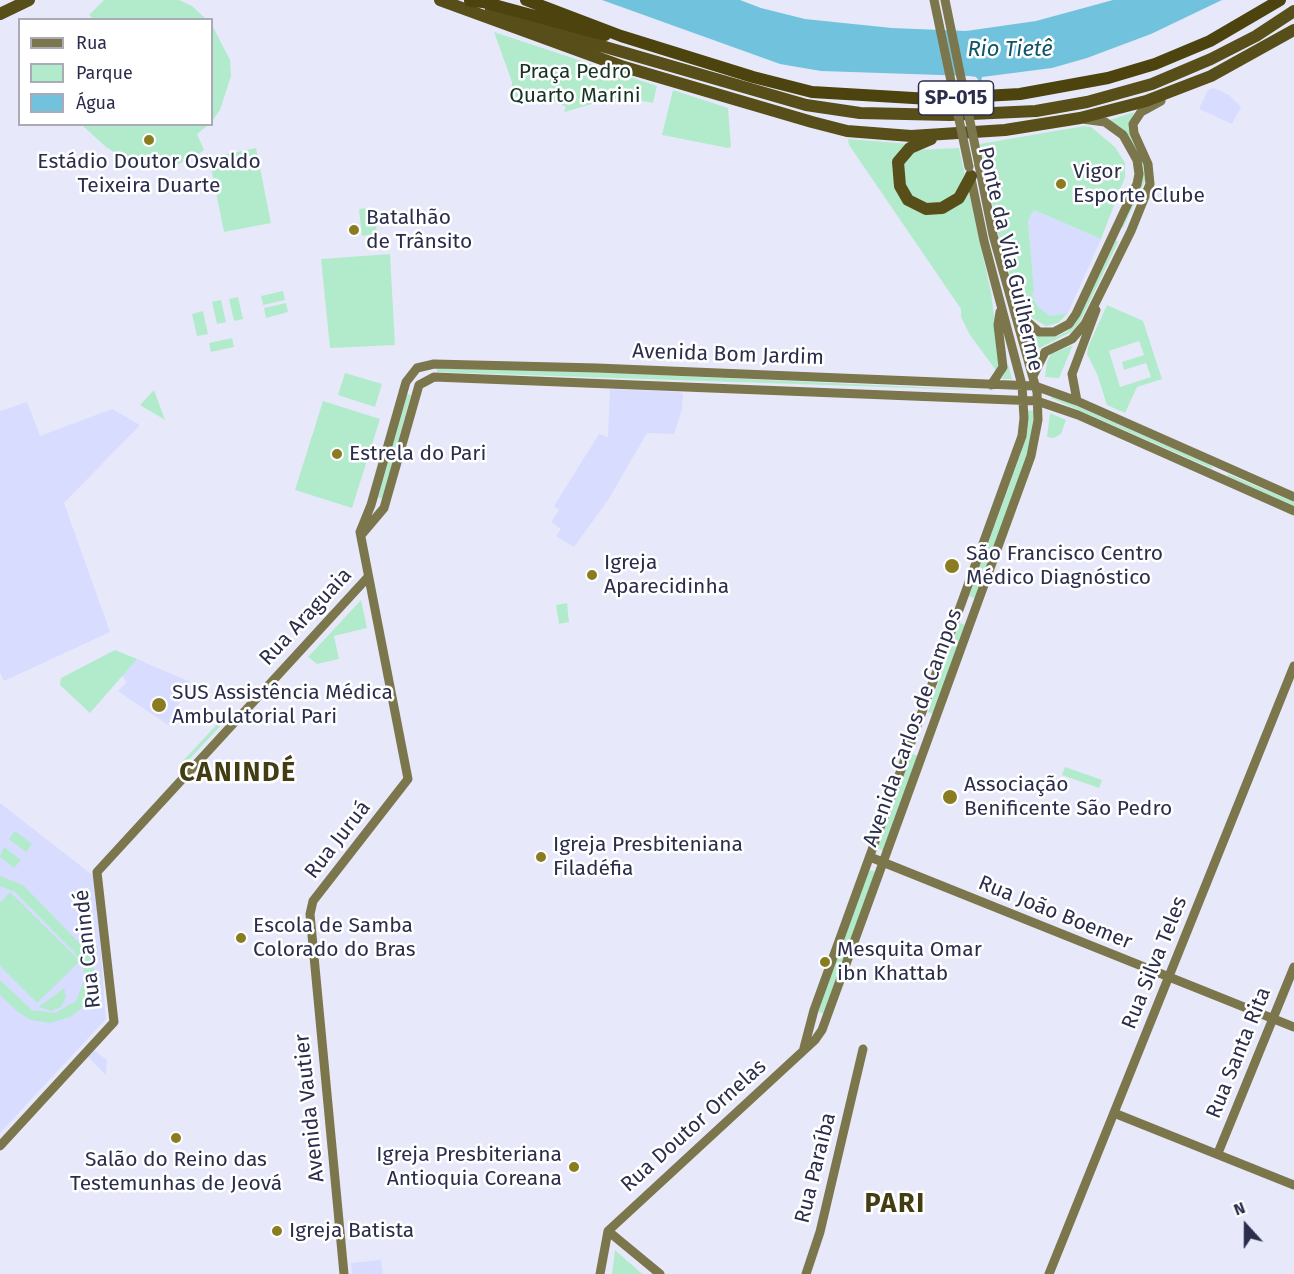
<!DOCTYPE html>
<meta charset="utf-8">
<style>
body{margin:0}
#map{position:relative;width:1294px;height:1274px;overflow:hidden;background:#e7e9fa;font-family:"Fira Sans",sans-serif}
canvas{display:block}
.legend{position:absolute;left:18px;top:18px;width:195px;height:108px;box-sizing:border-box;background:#fff;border:2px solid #aaabb7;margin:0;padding:8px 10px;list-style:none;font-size:18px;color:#2b2d4c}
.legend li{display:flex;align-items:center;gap:12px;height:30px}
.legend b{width:30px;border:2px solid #aaabb7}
.north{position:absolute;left:1216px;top:1196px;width:60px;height:60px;-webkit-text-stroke:4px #fff;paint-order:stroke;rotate:339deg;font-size:16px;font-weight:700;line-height:24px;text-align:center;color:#2b2d4c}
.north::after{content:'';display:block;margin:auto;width:21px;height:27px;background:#2b2d4c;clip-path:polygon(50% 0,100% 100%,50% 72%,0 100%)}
</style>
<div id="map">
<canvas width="1294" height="1274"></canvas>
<ul class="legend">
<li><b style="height:8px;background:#7c764c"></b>Rua</li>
<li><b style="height:16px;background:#b2ebcc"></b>Parque</li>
<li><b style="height:16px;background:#71c3dd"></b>Água</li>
</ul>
<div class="north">N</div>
</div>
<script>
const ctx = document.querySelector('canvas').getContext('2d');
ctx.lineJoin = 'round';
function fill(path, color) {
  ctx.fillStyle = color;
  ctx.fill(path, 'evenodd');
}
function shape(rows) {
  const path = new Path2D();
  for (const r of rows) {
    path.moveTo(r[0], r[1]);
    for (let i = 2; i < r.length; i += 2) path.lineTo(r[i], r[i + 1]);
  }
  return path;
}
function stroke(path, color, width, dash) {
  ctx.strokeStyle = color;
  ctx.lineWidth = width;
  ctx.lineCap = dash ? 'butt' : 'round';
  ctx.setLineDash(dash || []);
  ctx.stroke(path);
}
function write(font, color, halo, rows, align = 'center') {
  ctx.font = font + ' "Fira Sans",sans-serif';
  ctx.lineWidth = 5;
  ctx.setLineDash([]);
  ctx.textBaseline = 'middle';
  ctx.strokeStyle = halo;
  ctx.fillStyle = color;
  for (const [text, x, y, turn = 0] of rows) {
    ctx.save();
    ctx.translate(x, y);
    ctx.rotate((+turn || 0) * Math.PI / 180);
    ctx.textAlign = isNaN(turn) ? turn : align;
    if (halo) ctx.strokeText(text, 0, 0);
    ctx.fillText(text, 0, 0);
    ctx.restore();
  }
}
fill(shape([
 [1214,88,1229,95,1241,107,1232,124,1199,109,1208,90],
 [1034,210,1101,239,1068,313,1050,316,1038,307,1032,295,1034,291,1028,221],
 [610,389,681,392,683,395,682,409,674,434,647,433,608,500,574,547,556,536,561,529,551,522,559,510,554,506,599,434,608,437],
 [27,402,40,436,112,409,140,425,64,503,110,632,4,681,0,672,0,411],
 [137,659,190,682,168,725,118,691,127,682,121,675],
 [0,803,95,877,106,1019,0,1133],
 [94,1050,107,1060,106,1075,87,1056],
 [381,1260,383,1274,352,1274,351,1263]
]), '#d8dcff');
fill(shape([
 [104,0,179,0,192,6,206,19,94,19,89,15],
 [212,25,230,60,231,76,220,110,212,121],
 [494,32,657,86,653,103,628,98,613,98,564,112,566,107,545,96,545,90,511,98,512,82],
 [673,90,728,108,731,147,728,148,662,135],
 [1134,112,1131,123,1145,164,1145,181,1123,228,1121,226,1142,173,1110,120],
 [82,125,208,125,197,134,204,150,193,158,178,164,154,165,123,158,106,147],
 [1084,126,1091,127,1115,147,1125,163,1125,177,1101,239,1034,210,1028,221,1034,291,1032,295,1038,307,1050,316,1068,313,1058,323,1046,326,1029,316,1017,301,998,233,980,144],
 [848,139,910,144,915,150,959,148,991,292,1002,378,1008,364,1012,379,990,379,995,376,995,369,970,335,961,317,961,309,849,145],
 [256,148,271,223,224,232,209,158],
 [374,207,377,234,362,236,359,209],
 [1116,240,1118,242,1080,322,1071,332,1032,352,1022,321,1041,336,1055,337,1068,331,1075,322],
 [390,254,395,345,330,348,321,259],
 [283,291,285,300,263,305,261,296],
 [238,297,243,319,234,321,229,299],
 [221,300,226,322,217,324,212,302],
 [286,303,288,312,266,318,264,308],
 [1107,305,1143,321,1162,379,1137,387,1125,413,1107,405,1097,374,1087,354,1088,347],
 [1139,341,1144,355,1122,362,1124,370,1146,363,1151,377,1120,387,1109,351],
 [203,311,208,334,197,336,192,314],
 [232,338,234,347,211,352,209,343],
 [1073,345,1059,378,1045,377,1047,362,1051,354],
 [437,368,597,372,1004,391,437,372],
 [345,373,382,384,375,407,338,395],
 [154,390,165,420,140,405],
 [407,394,411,395,382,499,378,497],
 [1052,395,1211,465,1213,469,1051,398],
 [323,401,380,419,352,508,295,490],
 [1027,410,1034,411,1034,419,1028,455,976,599,969,596,1021,453],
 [1050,413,1066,420,1061,434,1054,438,1047,437],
 [1228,474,1294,502,1294,506,1227,476],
 [361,600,367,628,334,636,339,659,317,664,308,657],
 [567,603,569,622,559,624,556,605],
 [959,623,966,625,934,714,928,712],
 [115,650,137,659,90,713,60,685,61,678],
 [221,720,224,722,185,764,182,762],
 [912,754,919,756,884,851,877,848],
 [1065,767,1102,780,1099,788,1062,775],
 [15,831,32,844,26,852,9,839],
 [4,847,21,860,14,868,0,857],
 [869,870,876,872,824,1014,817,1011],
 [0,876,23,885,90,954,95,973,92,993,81,1009,70,1017,50,1023,31,1020,19,1013,0,995,0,980,32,1010,55,1013,76,1001,85,979,83,967,74,952,15,892,0,886],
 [10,892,80,961,37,1003,0,966,0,903],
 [64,988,66,997,61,1007,51,1011,39,1007],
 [615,1250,640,1272,643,1274,612,1274]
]), '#b2ebcc');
fill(shape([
 [602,0,740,0,761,8,805,19,892,28,966,31,1036,21,1113,0,1222,0,1151,34,1087,58,1052,68,982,77,981,83,976,77,970,76,821,71,780,64]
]), '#71c3dd');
stroke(shape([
 [1015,311,1039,332,1054,332,1069,324,1076,314,1137,184,1139,174,1137,160,1123,135,1105,122,1082,119],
 [1033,376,1045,352,1072,339,1085,324,1131,231,1150,184,1148,164,1134,133,1133,124,1141,112,1161,101],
 [991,385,1003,367,998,325,1000,312],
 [1077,401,1072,374,1096,310],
 [362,534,384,508,419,385,434,377,1037,401,1078,415,1294,511],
 [870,857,1294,1027],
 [804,1048,814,1010,1022,436,1024,418,1022,385,984,241,970,174],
 [1114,1113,1294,1185],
 [0,1146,114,1022,97,872,368,577],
 [1218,1153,1294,967],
 [608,1231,660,1274],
 [344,1274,310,914,313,901,408,779,360,532,371,505,406,382,417,368,434,364,597,368,1035,386,1077,401,1294,497],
 [600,1274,608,1231,815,1040,822,1030,1031,456,1038,420,1037,392,993,235,979,165],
 [806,1274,820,1232,863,1049],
 [1049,1274,1294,666]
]), '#7c764c', 9);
stroke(shape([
 [440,0,621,66,812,122,847,131,911,136,1005,130,1080,118,1146,101,1211,76,1294,30],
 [491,9,567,36,806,105,860,113,950,115,1036,111,1087,102,1152,84,1211,59,1256,36,1294,11],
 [0,14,29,0],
 [931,139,910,148,898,162,900,186,908,200,926,209,942,208,959,198,971,176]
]), '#584e1a', 12);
stroke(shape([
 [526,0,621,36,753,77,812,92,930,99,1020,94,1108,78,1155,64,1210,41,1280,0],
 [470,1,483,2,605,35]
]), '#4c430f', 12);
stroke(shape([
 [934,0,969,167],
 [945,0,979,165]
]), '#7c764c', 9);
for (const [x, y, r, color] of [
 [149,140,6,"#897c21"],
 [1061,184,6,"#897c21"],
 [354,230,6,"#897c21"],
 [337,454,6,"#897c21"],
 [952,566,8,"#897c21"],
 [592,575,6,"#897c21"],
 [159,705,8,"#897c21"],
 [950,797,8,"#897c21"],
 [541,857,6,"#897c21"],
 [241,938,6,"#897c21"],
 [825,962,6,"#897c21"],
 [176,1138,6,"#897c21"],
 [574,1167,6,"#897c21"],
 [277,1231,6,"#897c21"]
]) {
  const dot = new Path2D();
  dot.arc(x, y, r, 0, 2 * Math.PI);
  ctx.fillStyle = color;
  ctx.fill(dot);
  stroke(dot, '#fff', 2);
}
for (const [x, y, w] of [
 [956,98,75]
]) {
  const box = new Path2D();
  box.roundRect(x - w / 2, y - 17, w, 34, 4.5);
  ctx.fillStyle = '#fff';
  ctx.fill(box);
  stroke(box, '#2b2d4c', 1.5);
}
write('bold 20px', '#2b2d4c', null, [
 ["SP-015",956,98]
]);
write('21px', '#153425', '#fff', [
 ["Praça Pedro",575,72],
 ["Quarto Marini",575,96]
]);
write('21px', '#2b2d4c', '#fff', [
 ["Estádio Doutor Osvaldo",149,162,"center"],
 ["Teixeira Duarte",149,186,"center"],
 ["Vigor",1073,172],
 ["Esporte Clube",1073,196],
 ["Batalhão",366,218],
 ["de Trânsito",366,242],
 ["Estrela do Pari",349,454],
 ["São Francisco Centro",966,554],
 ["Médico Diagnóstico",966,578],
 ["Igreja",604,563],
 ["Aparecidinha",604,587],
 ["SUS Assistência Médica",172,693],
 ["Ambulatorial Pari",172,717],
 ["Associação",964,785],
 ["Benificente São Pedro",964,809],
 ["Igreja Presbiteniana",553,845],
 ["Filadéfia",553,869],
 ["Escola de Samba",253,926],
 ["Colorado do Bras",253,950],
 ["Mesquita Omar",837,950],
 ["ibn Khattab",837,974],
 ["Igreja Presbiteriana",562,1155,"right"],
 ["Antioquia Coreana",562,1179,"right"],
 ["Salão do Reino das",176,1160,"center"],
 ["Testemunhas de Jeová",176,1184,"center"],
 ["Igreja Batista",289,1231]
], 'left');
write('21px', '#2b2d4c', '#fff', [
 ["Ponte da Vila Guilherme",1010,259,77],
 ["Avenida Bom Jardim",728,355,2],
 ["Rua Araguaia",306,617,-47],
 ["Avenida Carlos de Campos",913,728,-70],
 ["Rua Juruá",338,840,-52],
 ["Rua João Boemer",1055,913,22],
 ["Rua Canindé",88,949,-96],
 ["Rua Silva Teles",1155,963,-68],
 ["Rua Santa Rita",1239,1053,-68],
 ["Avenida Vautier",310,1108,-96],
 ["Rua Doutor Ornelas",694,1126,-42],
 ["Rua Paraíba",816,1168,-76]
]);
write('italic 22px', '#0f5567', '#fff', [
 ["Rio Tietê",1010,50]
]);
ctx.letterSpacing = '1.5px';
write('bold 27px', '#433d13', '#fff', [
 ["CANINDÉ",238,773],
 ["PARI",895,1204]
]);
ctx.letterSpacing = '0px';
</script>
